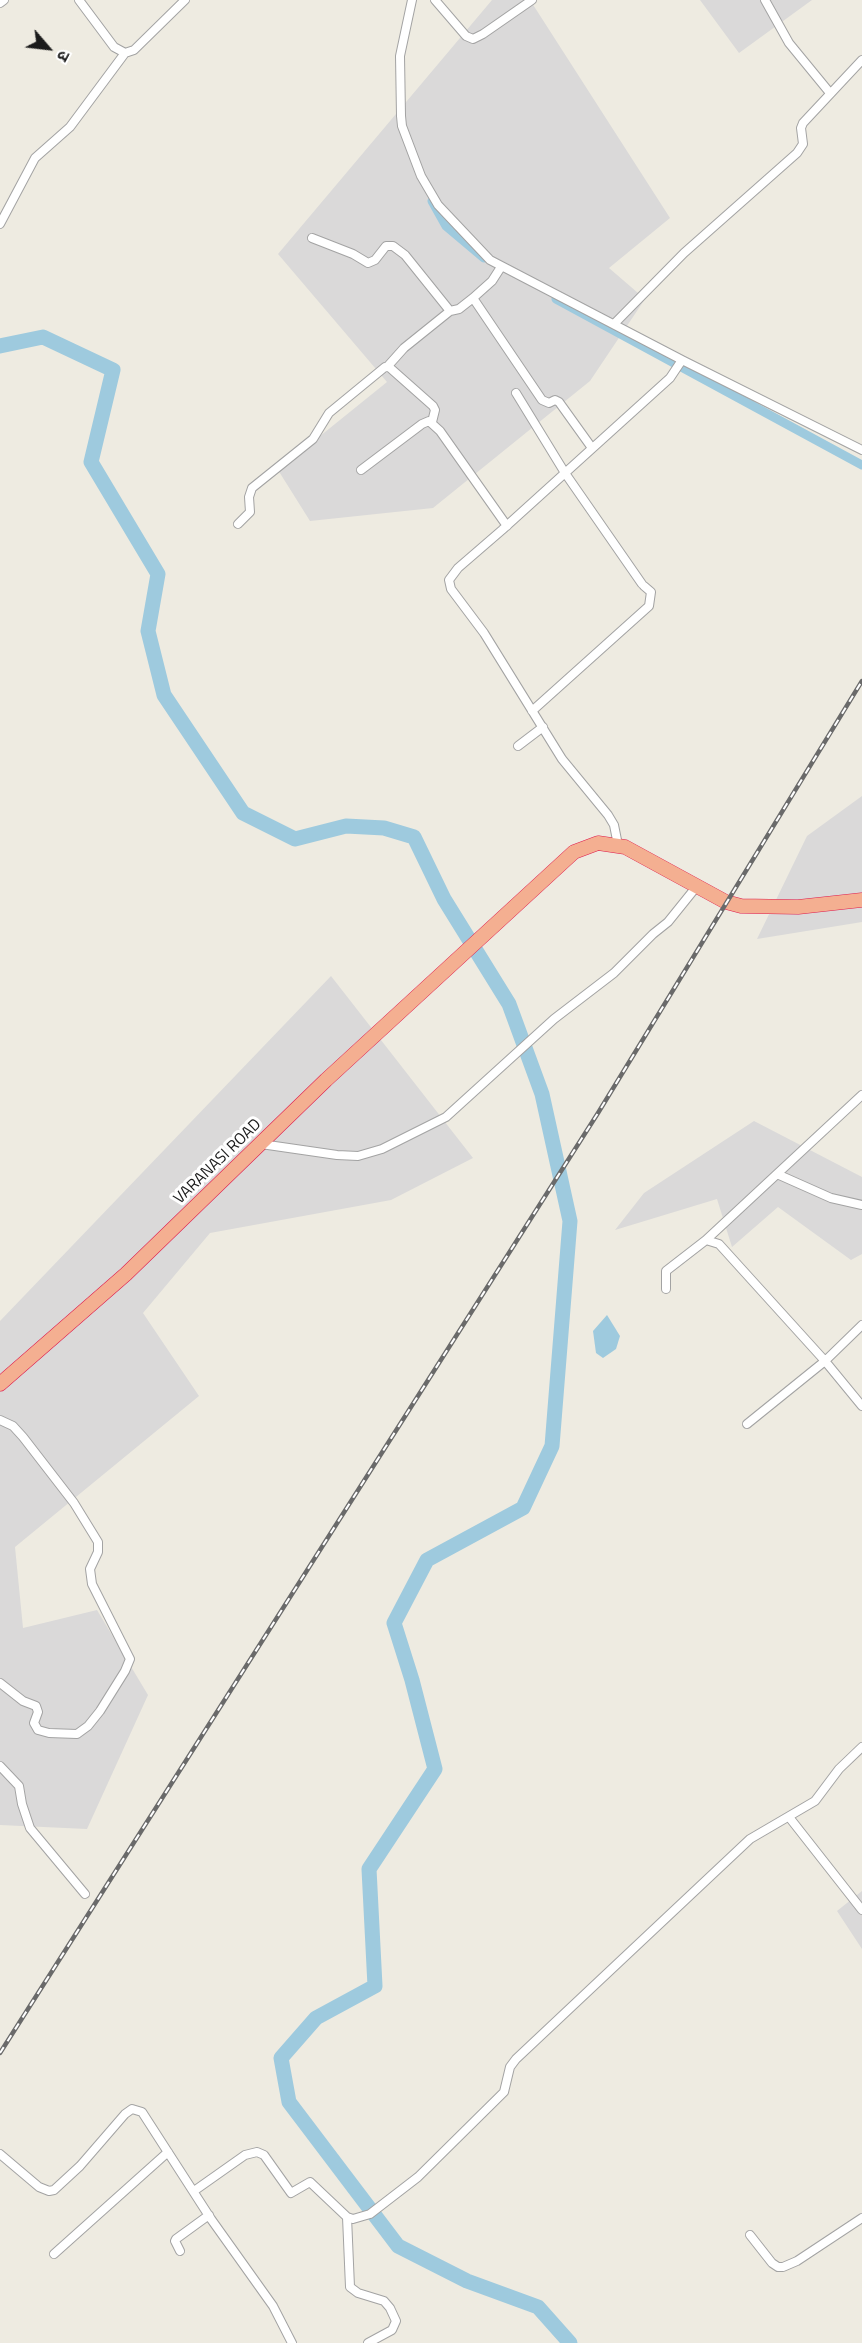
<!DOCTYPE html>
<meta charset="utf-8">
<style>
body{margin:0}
#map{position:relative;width:862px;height:2343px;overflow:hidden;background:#eeebe1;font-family:"Titillium Web","Noto Sans Devanagari",sans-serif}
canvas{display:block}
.north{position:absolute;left:18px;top:18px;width:60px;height:60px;-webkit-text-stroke:4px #fff;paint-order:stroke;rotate:118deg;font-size:16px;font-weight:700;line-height:24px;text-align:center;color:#1c1c1c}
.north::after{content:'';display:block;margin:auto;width:21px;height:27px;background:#1c1c1c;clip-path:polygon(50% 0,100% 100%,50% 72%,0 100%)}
</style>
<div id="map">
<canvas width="862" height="2343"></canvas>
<div class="north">उ</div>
</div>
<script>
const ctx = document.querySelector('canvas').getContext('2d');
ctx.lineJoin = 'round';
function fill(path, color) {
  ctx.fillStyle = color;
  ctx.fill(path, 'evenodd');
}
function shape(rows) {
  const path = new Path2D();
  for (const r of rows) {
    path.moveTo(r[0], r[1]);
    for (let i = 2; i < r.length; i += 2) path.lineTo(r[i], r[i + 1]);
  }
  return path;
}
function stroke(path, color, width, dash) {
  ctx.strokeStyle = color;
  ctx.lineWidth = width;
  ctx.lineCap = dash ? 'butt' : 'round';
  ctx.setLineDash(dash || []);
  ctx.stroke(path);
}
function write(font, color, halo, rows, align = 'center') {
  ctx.font = font + ' "Titillium Web",sans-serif';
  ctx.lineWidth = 6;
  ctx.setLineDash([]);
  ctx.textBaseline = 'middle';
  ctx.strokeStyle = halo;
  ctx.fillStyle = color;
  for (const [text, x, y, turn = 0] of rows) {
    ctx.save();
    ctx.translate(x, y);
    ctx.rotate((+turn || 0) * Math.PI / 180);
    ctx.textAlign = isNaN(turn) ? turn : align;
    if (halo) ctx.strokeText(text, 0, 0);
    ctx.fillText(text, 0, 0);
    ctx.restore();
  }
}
fill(shape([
 [492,0,530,0,670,218,609,268,645,299,590,381,433,508,310,521,278,470,387,382,278,254],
 [700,0,812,0,739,53],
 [862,796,862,922,757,939,807,836],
 [331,976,473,1158,391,1200,210,1233,143,1313,199,1396,15,1547,23,1628,97,1610,148,1695,87,1829,0,1825,0,1321],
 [754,1121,862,1177,862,1254,851,1260,778,1207,732,1247,717,1199,615,1230,644,1193],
 [862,1891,862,1949,837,1911]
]), '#dad9d9');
fill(shape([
 [607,1315,620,1336,616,1349,603,1358,596,1353,593,1331]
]), '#9ecade');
stroke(shape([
 [432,201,446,226,484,258],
 [556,299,862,465]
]), '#9ecade', 9);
stroke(shape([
 [0,346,43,337,113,370,91,462,158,574,148,631,164,695,243,813,295,839,346,826,384,828,414,837,444,899,509,1004,542,1094,570,1221,552,1446,523,1508,427,1560,394,1623,412,1680,435,1769,369,1869,375,1986,316,2018,281,2058,289,2102,398,2246,467,2281,538,2307,570,2343]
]), '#9ecade', 15);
const minor = shape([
 [79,0,114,47,125,53,134,50,185,0],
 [412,0,400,56,401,116,402,126,421,176,438,205,490,260,682,360,670,378,502,530,458,568,449,580,451,589,484,633,562,759,608,815,614,825,618,845],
 [435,0,466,36,473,39,483,34,532,0],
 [765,0,789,43,830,93],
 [0,3,4,0],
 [0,224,35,158,70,127,125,53],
 [312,238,353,254,368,263,375,260,386,246,393,246,405,255,450,311,459,309,473,298,492,281,501,267],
 [473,298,542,400,549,403,555,400,559,402,592,448],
 [614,324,684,253,797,153,803,144,801,128,803,123,862,60],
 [682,360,862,450],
 [387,367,404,348,450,311],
 [516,393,565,473,642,584],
 [361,470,422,424,429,421,440,431,507,526],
 [238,524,250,512,249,497,252,488,313,439,329,413,385,367,389,367,433,406,435,410,432,422],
 [532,711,649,606,651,592,644,586],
 [518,746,543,727],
 [862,1095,777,1174,831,1198,862,1205],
 [261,1144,337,1155,358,1156,382,1149,446,1117,554,1019,614,973,653,934,668,922,697,886],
 [777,1174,706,1240,719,1244,825,1361,862,1406],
 [666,1289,666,1271,706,1240],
 [0,1420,13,1426,23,1437,74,1503,98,1542,98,1552,90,1569,92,1584,130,1659,125,1671,100,1711,88,1726,77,1734,49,1733,38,1730,34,1723,38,1712,36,1706,23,1701,0,1683],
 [747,1424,825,1361,862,1325],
 [0,1766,19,1786,22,1804,30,1828,85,1894],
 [789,1817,862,1910],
 [0,2154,39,2187,49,2191,54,2190,80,2166,125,2114,132,2109,142,2112,211,2219,273,2306,292,2343],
 [194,2191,245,2155,257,2152,264,2155,291,2193,310,2182,347,2217,353,2219,370,2214,418,2177,504,2092,510,2067,516,2059,750,1839,815,1801,839,1769,862,1747],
 [347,2217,350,2287,358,2293,384,2301,390,2308,396,2321,392,2330,368,2343],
 [750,2235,772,2263,778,2267,783,2267,797,2261,862,2218],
 [180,2251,175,2241,176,2239,209,2215],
 [54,2254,168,2152]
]);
const trunk = shape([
 [0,1384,126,1274,326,1080,574,852,598,843,625,847,726,902,741,906,798,907,862,900]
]);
stroke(minor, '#a3a3a3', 10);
stroke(trunk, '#de1c4e', 15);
stroke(minor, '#fff', 8);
stroke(trunk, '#f4af91', 14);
const rail = shape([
 [0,2053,598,1113,862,681]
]);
stroke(rail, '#6a6a6a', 4.5);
stroke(rail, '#fff', 2, [7]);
write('16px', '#1c1c1c', '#fff', [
 ["VARANASI ROAD",218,1162,-44]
]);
</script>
